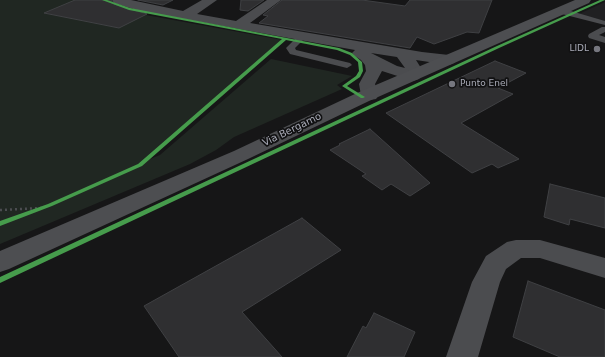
<!DOCTYPE html>
<style>
body{margin:0}
canvas{display:block;background:#161617}
</style>
<canvas width="605" height="357"></canvas>
<script>
const ctx = document.querySelector('canvas').getContext('2d');
ctx.lineJoin = 'round';
function fill(path, color) {
  ctx.fillStyle = color;
  ctx.fill(path, 'evenodd');
}
function shape(rows) {
  const path = new Path2D();
  for (const r of rows) {
    path.moveTo(r[0], r[1]);
    for (let i = 2; i < r.length; i += 2) path.lineTo(r[i], r[i + 1]);
  }
  return path;
}
function stroke(path, color, width, dash) {
  ctx.strokeStyle = color;
  ctx.lineWidth = width;
  ctx.lineCap = dash ? 'butt' : 'round';
  ctx.setLineDash(dash || []);
  ctx.stroke(path);
}
function write(font, color, halo, rows, align = 'center') {
  ctx.font = font + ' "DejaVu Sans",sans-serif';
  ctx.lineWidth = 3.5;
  ctx.setLineDash([]);
  ctx.textBaseline = 'middle';
  ctx.strokeStyle = halo;
  ctx.fillStyle = color;
  for (const [text, x, y, turn = 0] of rows) {
    ctx.save();
    ctx.translate(x, y);
    ctx.rotate((+turn || 0) * Math.PI / 180);
    ctx.textAlign = isNaN(turn) ? turn : align;
    if (halo) ctx.strokeText(text, 0, 0);
    ctx.fillText(text, 0, 0);
    ctx.restore();
  }
}
fill(shape([
 [605,2,605,21,579,14]
]), '#202022');
fill(shape([
 [0,0,97,0,97,6,282,40,138,164,160,155,271,59,352,76,337,85,342,89,234,137,216,150,190,164,0,244]
]), '#202722');
const building = shape([
 [75,0,111,0,114,4,147,14,119,28,44,13,75,0],
 [138,0,173,0,163,5,138,0],
 [241,0,264,0,248,11,240,10,241,0],
 [282,0,362,0,405,6,410,0,492,0,479,33,467,32,434,44,417,37,410,48,259,23,268,16,263,15,282,0],
 [495,61,526,73,498,88,513,94,461,123,519,159,498,168,492,164,472,173,386,113,495,61],
 [370,129,430,183,410,196,391,184,382,190,362,176,366,174,330,150,340,145,339,144,370,129],
 [550,184,605,198,605,228,570,219,569,225,544,217,550,184],
 [302,218,341,250,242,312,282,357,179,357,144,306,302,218],
 [528,281,605,310,605,357,560,357,513,337,528,281],
 [374,313,415,332,404,357,347,357,363,326,366,328,374,313]
]);
fill(building, '#2f2f31');
stroke(building, '#3f4043', 1);
stroke(shape([
 [0,210,42,208]
]), '#4c4d51', 2.5, [2, 3]);
fill(shape([
 [558,9,564,9,605,21,605,25,558,13,558,9],
 [602,27,605,27,605,32,599,35,605,37,605,43,589,38,588,36,589,34,602,27],
 [302,34,306,37,295,48,296,50,350,63,352,65,347,68,290,54,286,48,299,35,302,34]
]), '#4b4c4f');
fill(shape([
 [112,0,131,0,183,11,202,0,217,0,197,14,236,21,267,0,281,0,250,23,422,52,449,55,454,57,457,60,454,63,449,65,416,60,421,68,421,76,419,79,413,81,382,71,375,84,379,95,376,99,370,100,364,99,361,95,359,84,366,71,365,65,361,60,355,56,352,53,355,50,140,11,114,3,112,0],
 [371,53,397,57,405,68,397,66,371,53],
 [516,240,540,240,605,258,605,278,540,258,521,258,506,269,500,282,478,357,446,357,472,282,486,256,507,242,516,240]
]), '#4b4c4f');
fill(shape([
 [575,0,591,0,589,3,369,101,248,159,9,269,0,272,0,251,234,151,357,93,575,0]
]), '#4d4e51');
fill(shape([
 [102,0,107,0,130,8,339,48,352,53,362,62,363,71,360,77,347,86,365,97,363,98,361,98,342,86,356,76,359,71,358,62,350,55,337,50,286,40,142,166,52,206,0,226,0,221,48,204,138,164,282,39,129,10,102,0],
 [600,0,605,0,499,48,0,283,0,277,497,46,600,0]
]), '#469c4c');
for (const [x, y, r, color] of [
 [597,49,4,"#76777f"],
 [452,84,4,"#76777f"]
]) {
  const dot = new Path2D();
  dot.arc(x, y, r, 0, 2 * Math.PI);
  ctx.fillStyle = color;
  ctx.fill(dot);
  stroke(dot, '#111112', 1.5);
}
write('9px', '#a9abb7', '#111112', [
 ["LIDL",589,49],
 ["Punto Enel",460,84,"left"]
], 'right');
write('10px', '#a9abb7', '#111112', [
 ["Via Bergamo",292,130,-26]
]);
</script>
